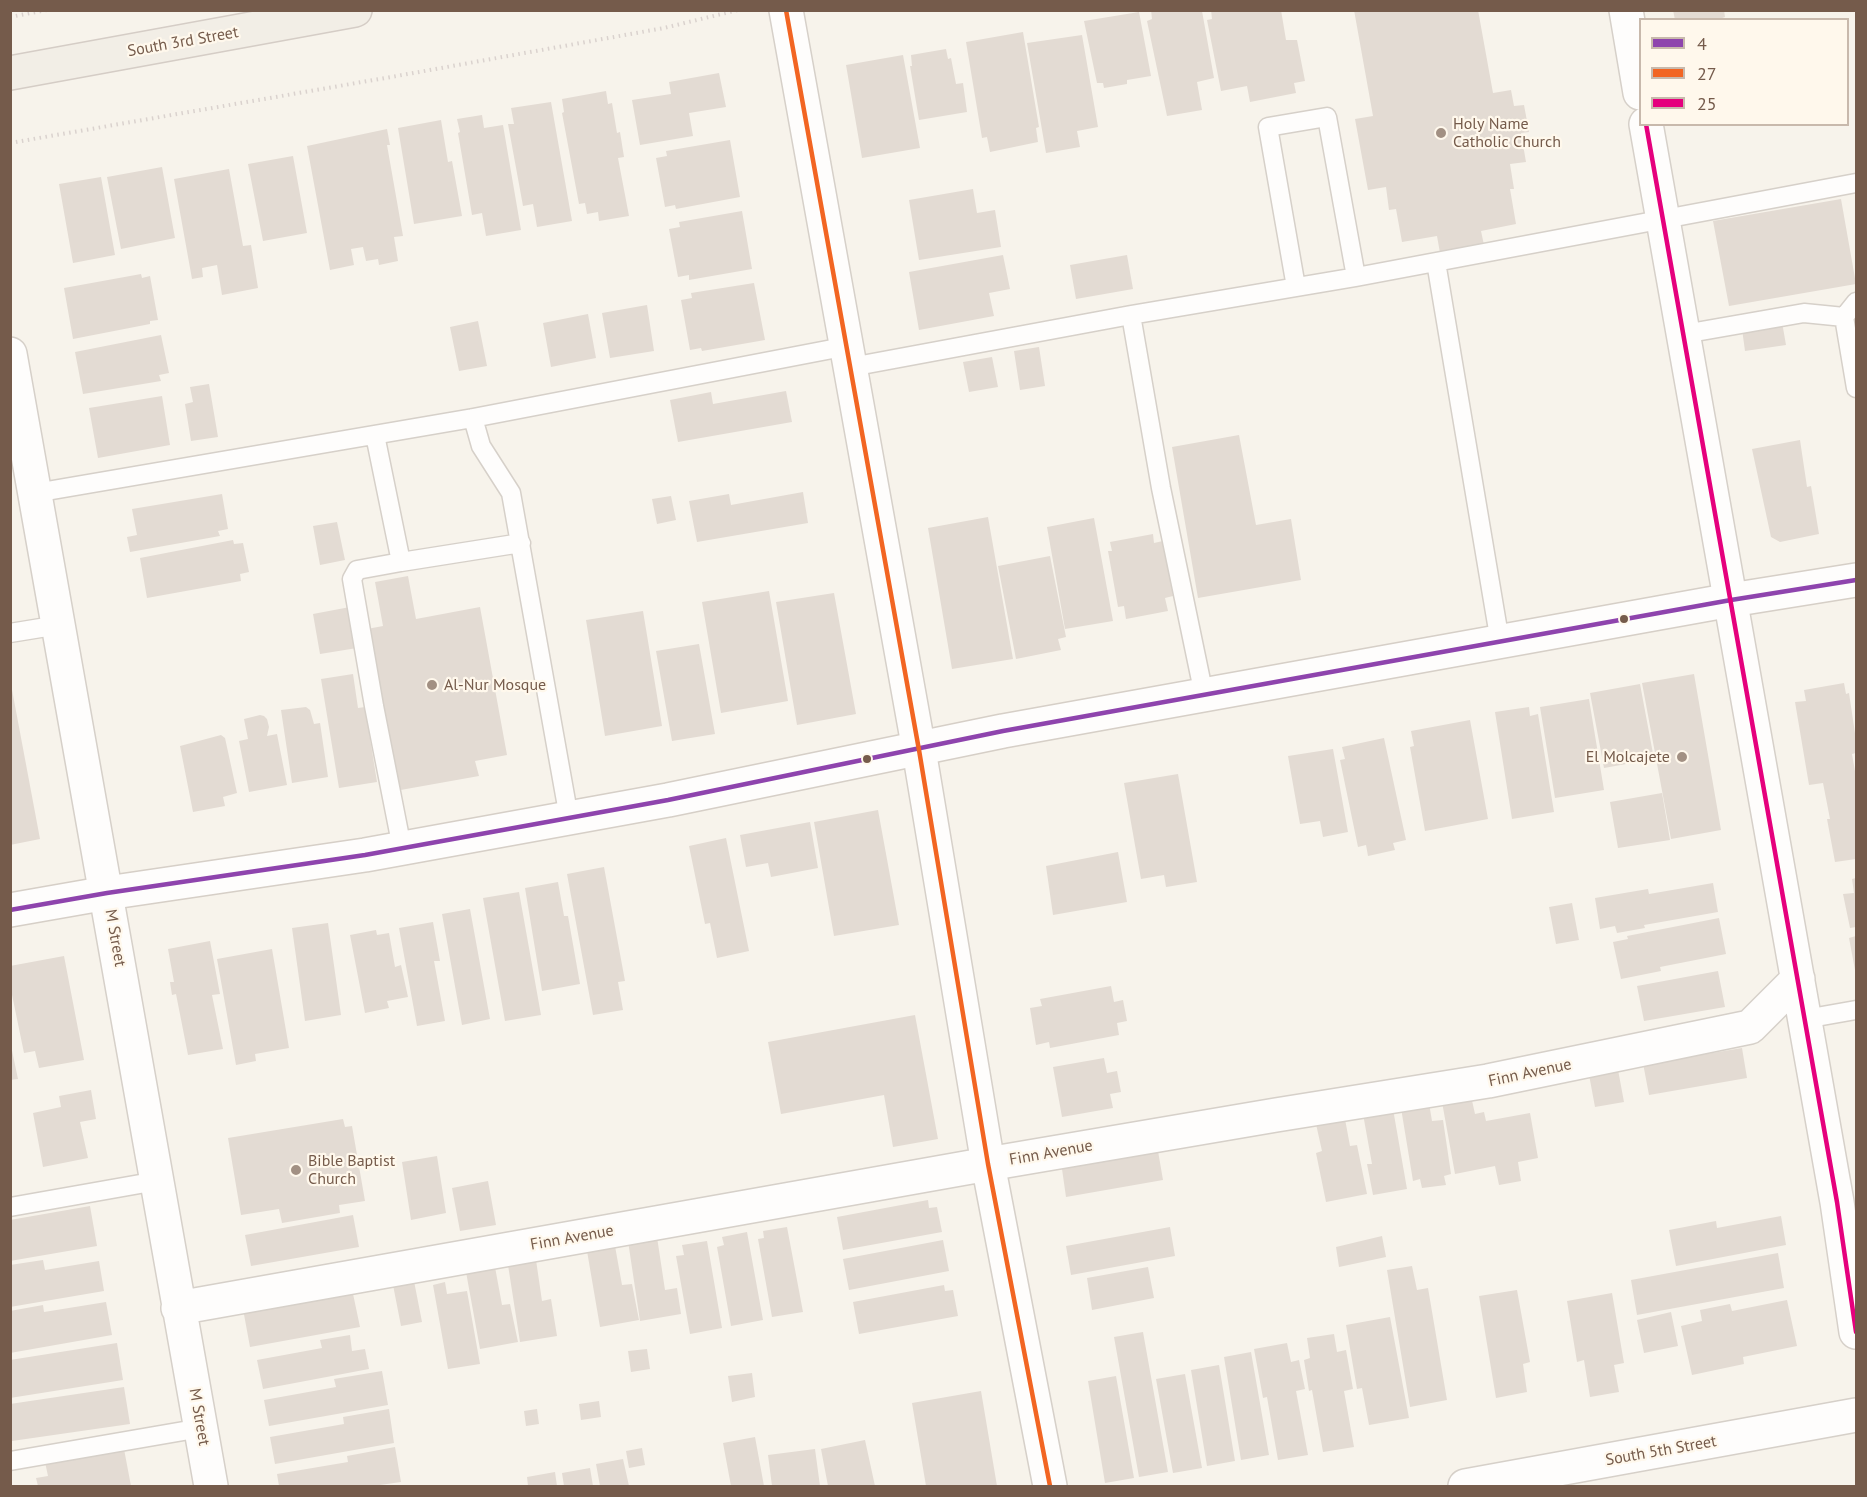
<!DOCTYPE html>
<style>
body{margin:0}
#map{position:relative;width:1867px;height:1497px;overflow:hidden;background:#f7f3eb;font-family:"PT Sans",sans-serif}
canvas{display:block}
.frame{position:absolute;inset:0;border:12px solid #755b4b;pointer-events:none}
.legend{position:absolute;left:1639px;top:18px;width:210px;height:108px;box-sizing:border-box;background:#fff8ec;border:2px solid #c8b9ac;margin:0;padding:8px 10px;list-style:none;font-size:18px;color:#755b4b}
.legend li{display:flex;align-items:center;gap:12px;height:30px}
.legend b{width:30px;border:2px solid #c8b9ac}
</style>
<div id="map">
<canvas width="1867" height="1497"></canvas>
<div class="frame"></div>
<ul class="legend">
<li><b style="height:8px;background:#8e44ad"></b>4</li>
<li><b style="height:8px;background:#f26522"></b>27</li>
<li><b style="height:8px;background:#e5007d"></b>25</li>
</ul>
</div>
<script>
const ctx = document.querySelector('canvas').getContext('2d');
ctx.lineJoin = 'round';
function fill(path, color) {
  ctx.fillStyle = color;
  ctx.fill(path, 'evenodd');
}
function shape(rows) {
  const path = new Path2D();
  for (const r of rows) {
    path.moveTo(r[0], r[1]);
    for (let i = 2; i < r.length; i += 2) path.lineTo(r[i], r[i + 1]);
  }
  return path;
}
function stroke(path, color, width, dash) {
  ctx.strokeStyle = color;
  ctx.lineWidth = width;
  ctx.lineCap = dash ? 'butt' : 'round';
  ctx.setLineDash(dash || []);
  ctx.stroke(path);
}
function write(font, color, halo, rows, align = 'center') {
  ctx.font = font + ' "PT Sans",sans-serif';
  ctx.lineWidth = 4.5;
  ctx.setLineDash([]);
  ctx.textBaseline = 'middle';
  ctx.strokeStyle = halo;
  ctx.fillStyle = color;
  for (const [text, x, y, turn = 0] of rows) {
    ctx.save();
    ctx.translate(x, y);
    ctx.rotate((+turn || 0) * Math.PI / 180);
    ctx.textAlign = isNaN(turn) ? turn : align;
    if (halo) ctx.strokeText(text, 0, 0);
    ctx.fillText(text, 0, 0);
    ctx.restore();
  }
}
fill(shape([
 [1151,10,1202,11,1214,78,1197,82,1202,110,1167,116,1147,21,1152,19],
 [1211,10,1281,10,1286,40,1297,40,1305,81,1294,83,1296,93,1250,102,1247,86,1221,91,1207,20,1212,19],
 [1354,10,1478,10,1493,93,1511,90,1514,106,1524,105,1529,132,1521,133,1526,162,1510,164,1514,189,1510,189,1516,224,1481,231,1484,245,1440,253,1437,236,1402,242,1396,209,1389,210,1386,187,1368,190,1355,119,1373,116],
 [1673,10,1724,10,1725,17,1717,20,1675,20],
 [1139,12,1151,76,1127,80,1127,84,1104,88,1103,83,1097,83,1084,21],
 [1023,32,1039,127,1036,128,1038,142,990,152,987,137,982,138,966,42],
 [1082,35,1098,127,1077,131,1080,147,1046,153,1027,43],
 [946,49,948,59,951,58,956,84,963,83,967,112,919,120,910,66,912,66,911,55],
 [903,55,920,148,862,158,846,65],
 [719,73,726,107,689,113,693,136,640,145,632,100,671,94,669,82],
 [606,91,608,104,612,103,617,133,620,132,624,157,618,158,629,216,599,221,598,212,587,214,585,203,579,204,562,113,564,112,562,99],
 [551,102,572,221,537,227,533,204,523,206,508,124,514,124,511,108],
 [482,115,484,128,503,125,521,230,486,236,482,213,472,215,458,133,460,132,457,119],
 [441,120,448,162,452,161,462,216,414,224,398,128],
 [387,129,390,145,387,145,403,236,394,237,398,261,379,265,378,259,366,261,363,247,351,249,354,265,330,270,307,146],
 [730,140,740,197,676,209,675,205,665,207,656,158,667,156,666,151],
 [293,156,307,233,263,241,248,164],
 [162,167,175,238,121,249,107,177],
 [229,169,243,246,251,245,258,288,222,295,217,265,202,268,203,277,192,279,174,179],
 [101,177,115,255,73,263,59,184],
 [973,189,977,213,995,210,1001,247,919,260,909,200],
 [1841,199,1856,284,1729,306,1713,221],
 [742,211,752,269,689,280,689,275,678,277,669,229,680,227,679,222],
 [1003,255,1010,289,989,293,994,316,919,330,909,272],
 [1127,255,1133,289,1076,299,1070,265],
 [141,274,142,278,150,276,158,320,150,321,150,324,73,339,64,288],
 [754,283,765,340,702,351,701,348,690,350,681,300,692,298,691,293],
 [647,305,654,351,610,358,602,313],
 [588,314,596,358,551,367,543,323],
 [478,321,487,366,459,371,450,327],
 [1782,322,1786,345,1745,351,1742,329],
 [161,335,169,373,159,375,161,381,83,394,75,352],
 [1039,347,1045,386,1020,390,1014,351],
 [992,357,998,387,969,392,963,362],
 [209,384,218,437,191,441,185,404,193,402,190,387],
 [786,391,792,422,678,442,670,400,711,392,713,404],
 [162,396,170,445,98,458,89,408],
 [1239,435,1256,525,1291,519,1301,580,1198,598,1172,447],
 [1800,440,1807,487,1811,486,1819,534,1780,542,1771,537,1752,449],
 [803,492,808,523,697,542,689,501,729,494,731,505],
 [222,494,228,529,218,531,220,536,130,552,127,537,137,535,132,509],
 [671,496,676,520,657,524,652,499],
 [988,517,1013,659,952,669,928,528],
 [1094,518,1113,621,1065,629,1047,527],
 [337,522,345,560,320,565,313,526],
 [1153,534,1154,543,1163,541,1173,596,1165,598,1168,611,1126,619,1124,606,1118,607,1108,551,1112,551,1110,542],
 [233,540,234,544,243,543,249,572,240,574,241,581,147,598,140,558],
 [1050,556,1066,637,1058,639,1061,650,1016,659,998,566],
 [408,576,416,619,480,607,507,755,475,761,479,776,395,791,367,629,383,626,375,582],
 [769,591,788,701,721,713,702,602],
 [834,593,856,714,797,725,776,602],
 [350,607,357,648,320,654,313,614],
 [643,611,662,726,605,736,586,620],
 [699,644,715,734,672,741,656,651],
 [353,674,358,708,365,707,377,782,339,788,321,679],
 [1694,674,1721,830,1671,839,1642,683],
 [10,679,40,839,10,845],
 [1844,683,1846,694,1849,693,1856,740,1856,753,1852,754,1856,777,1856,859,1835,862,1827,819,1830,819,1823,783,1809,785,1795,702,1806,701,1804,690],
 [1640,684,1654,759,1604,768,1590,693],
 [1589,699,1604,790,1555,798,1540,707],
 [306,707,310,710,314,724,320,723,328,777,292,783,281,710],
 [1529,707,1530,716,1538,714,1554,812,1512,819,1495,712],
 [260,715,264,716,267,719,269,727,267,736,277,734,287,785,249,792,239,741,248,739,244,719],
 [1470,720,1488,819,1425,831,1410,747,1414,746,1411,731],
 [221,735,225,738,237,793,223,797,225,806,193,812,180,746],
 [1384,738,1406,840,1393,843,1395,850,1368,856,1366,845,1358,847,1340,760,1345,759,1342,747],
 [1333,749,1348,832,1323,837,1320,821,1300,824,1288,756],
 [1178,774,1197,882,1166,887,1164,875,1141,879,1124,783],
 [1662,793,1670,840,1618,848,1610,802],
 [878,810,899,925,834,936,814,822],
 [810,822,818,868,771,877,768,863,746,867,740,835],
 [726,838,749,951,717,958,710,923,705,924,689,846],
 [1118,852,1127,902,1053,915,1046,866],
 [604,867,625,981,618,982,623,1010,593,1015,567,874],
 [1856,878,1856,927,1850,928,1843,894,1854,893,1852,879],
 [558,882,564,916,568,916,580,984,542,991,525,888],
 [1713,883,1718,912,1644,925,1645,928,1617,933,1615,926,1600,929,1595,898,1648,889,1649,894],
 [519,892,541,1015,505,1021,483,898],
 [1572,903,1579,940,1556,944,1549,907],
 [470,909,490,1019,462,1025,442,914],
 [1719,918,1726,954,1660,967,1661,971,1621,979,1613,942,1628,939,1627,936],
 [433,922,440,961,434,961,445,1021,417,1026,399,928],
 [328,923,341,1015,305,1021,292,928],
 [376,930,377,935,389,933,395,967,401,965,408,997,387,1001,389,1008,365,1013,350,935],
 [1856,936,1856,969,1855,970,1849,938],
 [210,941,220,994,212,995,223,1049,188,1055,176,994,172,995,170,982,174,982,168,949],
 [272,949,289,1048,255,1054,256,1061,236,1065,217,959],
 [64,956,84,1060,39,1068,35,1051,24,1053,10,985,10,966],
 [1718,971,1725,1007,1644,1021,1637,986],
 [1111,986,1114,1002,1123,1000,1127,1021,1117,1023,1119,1035,1050,1048,1049,1042,1036,1045,1030,1008,1042,1006,1040,999],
 [915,1015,938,1139,893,1147,884,1095,781,1114,768,1042],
 [10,1041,18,1079,10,1080],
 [1742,1048,1747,1078,1649,1095,1642,1058,1686,1050,1688,1057],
 [1104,1058,1107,1073,1117,1071,1121,1092,1110,1094,1113,1108,1062,1117,1053,1067],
 [1616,1059,1624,1102,1595,1107,1587,1064],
 [91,1090,96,1119,80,1122,88,1158,43,1167,33,1113,61,1107,59,1096],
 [1471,1096,1475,1114,1484,1112,1486,1121,1530,1113,1538,1158,1518,1162,1521,1181,1499,1185,1495,1166,1455,1174,1442,1102],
 [1429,1103,1432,1121,1443,1120,1451,1174,1444,1176,1446,1185,1422,1188,1420,1179,1413,1181,1401,1108],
 [1393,1109,1407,1189,1373,1195,1367,1164,1372,1164,1363,1114],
 [343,1119,345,1127,352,1126,365,1201,339,1205,340,1213,282,1223,279,1209,241,1215,228,1138],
 [1345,1119,1350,1146,1357,1145,1367,1194,1326,1202,1316,1153,1322,1151,1316,1124],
 [1158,1151,1163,1180,1066,1197,1062,1169],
 [437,1156,446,1213,411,1220,402,1162],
 [488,1181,496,1225,460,1231,452,1188],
 [928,1200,929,1208,937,1207,942,1232,843,1250,837,1217],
 [90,1206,97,1246,10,1261,10,1220],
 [353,1215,359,1247,251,1266,245,1235],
 [1781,1216,1786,1245,1676,1266,1669,1230,1716,1221,1717,1228],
 [787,1227,803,1312,772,1317,758,1239,764,1238,763,1231],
 [1170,1227,1175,1256,1071,1275,1066,1246],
 [747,1232,763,1320,731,1326,717,1247,724,1245,722,1237],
 [1382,1236,1386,1257,1339,1267,1336,1247],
 [657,1237,665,1290,677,1288,681,1314,640,1321,628,1241],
 [943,1240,949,1271,849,1290,843,1259],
 [707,1241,722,1328,690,1334,676,1256,684,1255,682,1245],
 [615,1246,622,1285,632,1284,639,1320,600,1327,587,1251],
 [1778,1253,1784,1288,1637,1315,1631,1280],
 [43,1260,45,1270,99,1261,104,1291,10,1307,10,1265],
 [536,1260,542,1301,551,1299,557,1336,520,1342,508,1265],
 [1412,1266,1417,1290,1428,1288,1447,1400,1410,1407,1387,1270],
 [495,1267,502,1305,510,1304,518,1342,480,1349,466,1272],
 [1148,1267,1154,1298,1092,1310,1087,1278],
 [414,1281,422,1322,401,1326,393,1285],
 [445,1282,447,1294,467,1291,480,1364,448,1369,433,1285],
 [944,1285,945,1291,953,1290,958,1316,859,1334,853,1302],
 [352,1289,360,1327,250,1347,243,1309],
 [1517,1290,1530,1362,1523,1364,1527,1392,1496,1398,1479,1296],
 [1612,1293,1624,1363,1614,1365,1619,1392,1590,1397,1584,1360,1577,1362,1567,1301],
 [1787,1300,1797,1346,1743,1357,1744,1364,1692,1375,1681,1326,1702,1321,1700,1310,1730,1304,1732,1311],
 [106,1302,112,1335,10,1353,10,1311,43,1305,44,1312],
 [1671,1312,1678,1346,1644,1353,1637,1320],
 [1390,1317,1409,1418,1369,1425,1362,1388,1357,1389,1346,1325],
 [1143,1332,1168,1472,1139,1477,1114,1337],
 [1334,1334,1337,1352,1346,1350,1353,1389,1344,1391,1354,1447,1323,1452,1312,1390,1309,1391,1304,1360,1310,1358,1307,1338],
 [350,1335,352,1351,365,1349,369,1369,263,1389,257,1360,322,1348,320,1340],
 [117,1343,123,1380,10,1398,10,1360],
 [1287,1343,1291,1362,1299,1360,1305,1389,1296,1391,1308,1455,1278,1460,1267,1397,1263,1398,1254,1349],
 [647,1349,650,1369,631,1372,628,1351],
 [1251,1352,1269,1455,1241,1460,1224,1357],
 [1219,1365,1235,1461,1207,1466,1191,1370],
 [382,1371,388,1405,269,1426,264,1400,336,1387,334,1379],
 [752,1373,755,1397,732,1402,728,1376],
 [1185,1374,1202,1468,1173,1473,1156,1379],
 [1116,1376,1134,1478,1105,1483,1088,1381],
 [124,1387,130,1424,12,1441,10,1404],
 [981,1391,997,1486,926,1486,912,1403],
 [599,1401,601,1417,581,1420,579,1404],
 [389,1409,394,1443,275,1464,270,1437,344,1424,343,1417],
 [537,1409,539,1424,526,1426,524,1411],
 [755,1437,764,1486,731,1486,723,1443],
 [865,1440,875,1486,828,1486,821,1449],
 [395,1447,401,1482,373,1486,279,1486,277,1474,348,1462,347,1456],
 [642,1448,645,1465,629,1468,626,1451],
 [124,1449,131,1486,38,1486,36,1478,48,1476,45,1462],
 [815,1449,820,1486,772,1486,768,1455],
 [623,1459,629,1486,600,1486,596,1464],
 [590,1468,593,1486,564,1486,562,1473],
 [555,1472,557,1486,528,1486,527,1477]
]), '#e3dbd3');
const lane = shape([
 [1436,262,1500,642],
 [1296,287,1268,127,1327,117,1356,277],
 [1131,315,1161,488,1204,695],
 [1844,317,1856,388],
 [1684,334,1804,313,1844,317,1856,302],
 [851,367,1131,315,1356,277,1856,183],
 [473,418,481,446,511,493,569,818],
 [375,435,401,562,521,543],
 [35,493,473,418,848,346],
 [401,562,357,570,352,579,374,706,402,848],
 [10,633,59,625],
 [1805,1019,1856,1010],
 [10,1207,157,1181],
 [10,1461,201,1428]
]);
const street = shape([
 [786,10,919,750,988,1164,1050,1486],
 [1626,10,1640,93],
 [1646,124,1837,1202,1856,1332],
 [10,354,211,1486],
 [178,1308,988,1164,1276,1115,1488,1081,1750,1027,1798,979],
 [1465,1486,1856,1415]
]);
const secondary = shape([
 [10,910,107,893,365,855,668,800,1003,731,1731,600,1856,580]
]);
const primary = shape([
 [10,73,355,10]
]);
stroke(lane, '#d6d0c9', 21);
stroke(street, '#d6d0c9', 36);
stroke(secondary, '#d6cfc7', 36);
stroke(primary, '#d5cdc6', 36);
stroke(shape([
 [10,17,47,10],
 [10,143,391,77,664,28,738,10]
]), '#dad2ce', 4, [1.5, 4.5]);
stroke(lane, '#fefdfc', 18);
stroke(street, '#fefdfc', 33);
stroke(secondary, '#fefdfc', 33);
stroke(primary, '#f2eee6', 33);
stroke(shape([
 [10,910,107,893,365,855,668,800,1003,731,1731,600,1856,580]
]), '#8e44ad', 4.5);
stroke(shape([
 [786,10,919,750,988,1164,1050,1486]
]), '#f26522', 4.5);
stroke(shape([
 [1646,124,1837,1202,1856,1332]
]), '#e5007d', 4.5);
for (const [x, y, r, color] of [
 [1441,133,6,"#a29083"],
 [1624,619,5,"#755b4b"],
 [432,685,6,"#a29083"],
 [1682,757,6,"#a29083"],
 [867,759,5,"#755b4b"],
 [296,1170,6,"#a29083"]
]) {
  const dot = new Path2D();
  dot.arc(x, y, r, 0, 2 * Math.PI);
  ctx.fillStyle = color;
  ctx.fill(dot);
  stroke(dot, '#fff8ec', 2);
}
write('16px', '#755b4b', '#fff8ec', [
 ["South 3rd Street",183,42,-10],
 ["M Street",115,938,80],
 ["Finn Avenue",1530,1073,-12],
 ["Finn Avenue",1051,1153,-10],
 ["Finn Avenue",572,1238,-10],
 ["M Street",199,1417,80],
 ["South 5th Street",1661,1451,-10]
]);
write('16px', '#755b4b', '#fff8ec', [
 ["Holy Name",1453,124],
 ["Catholic Church",1453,142],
 ["Al-Nur Mosque",444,685],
 ["El Molcajete",1670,757,"right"],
 ["Bible Baptist",308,1161],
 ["Church",308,1179]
], 'left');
</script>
